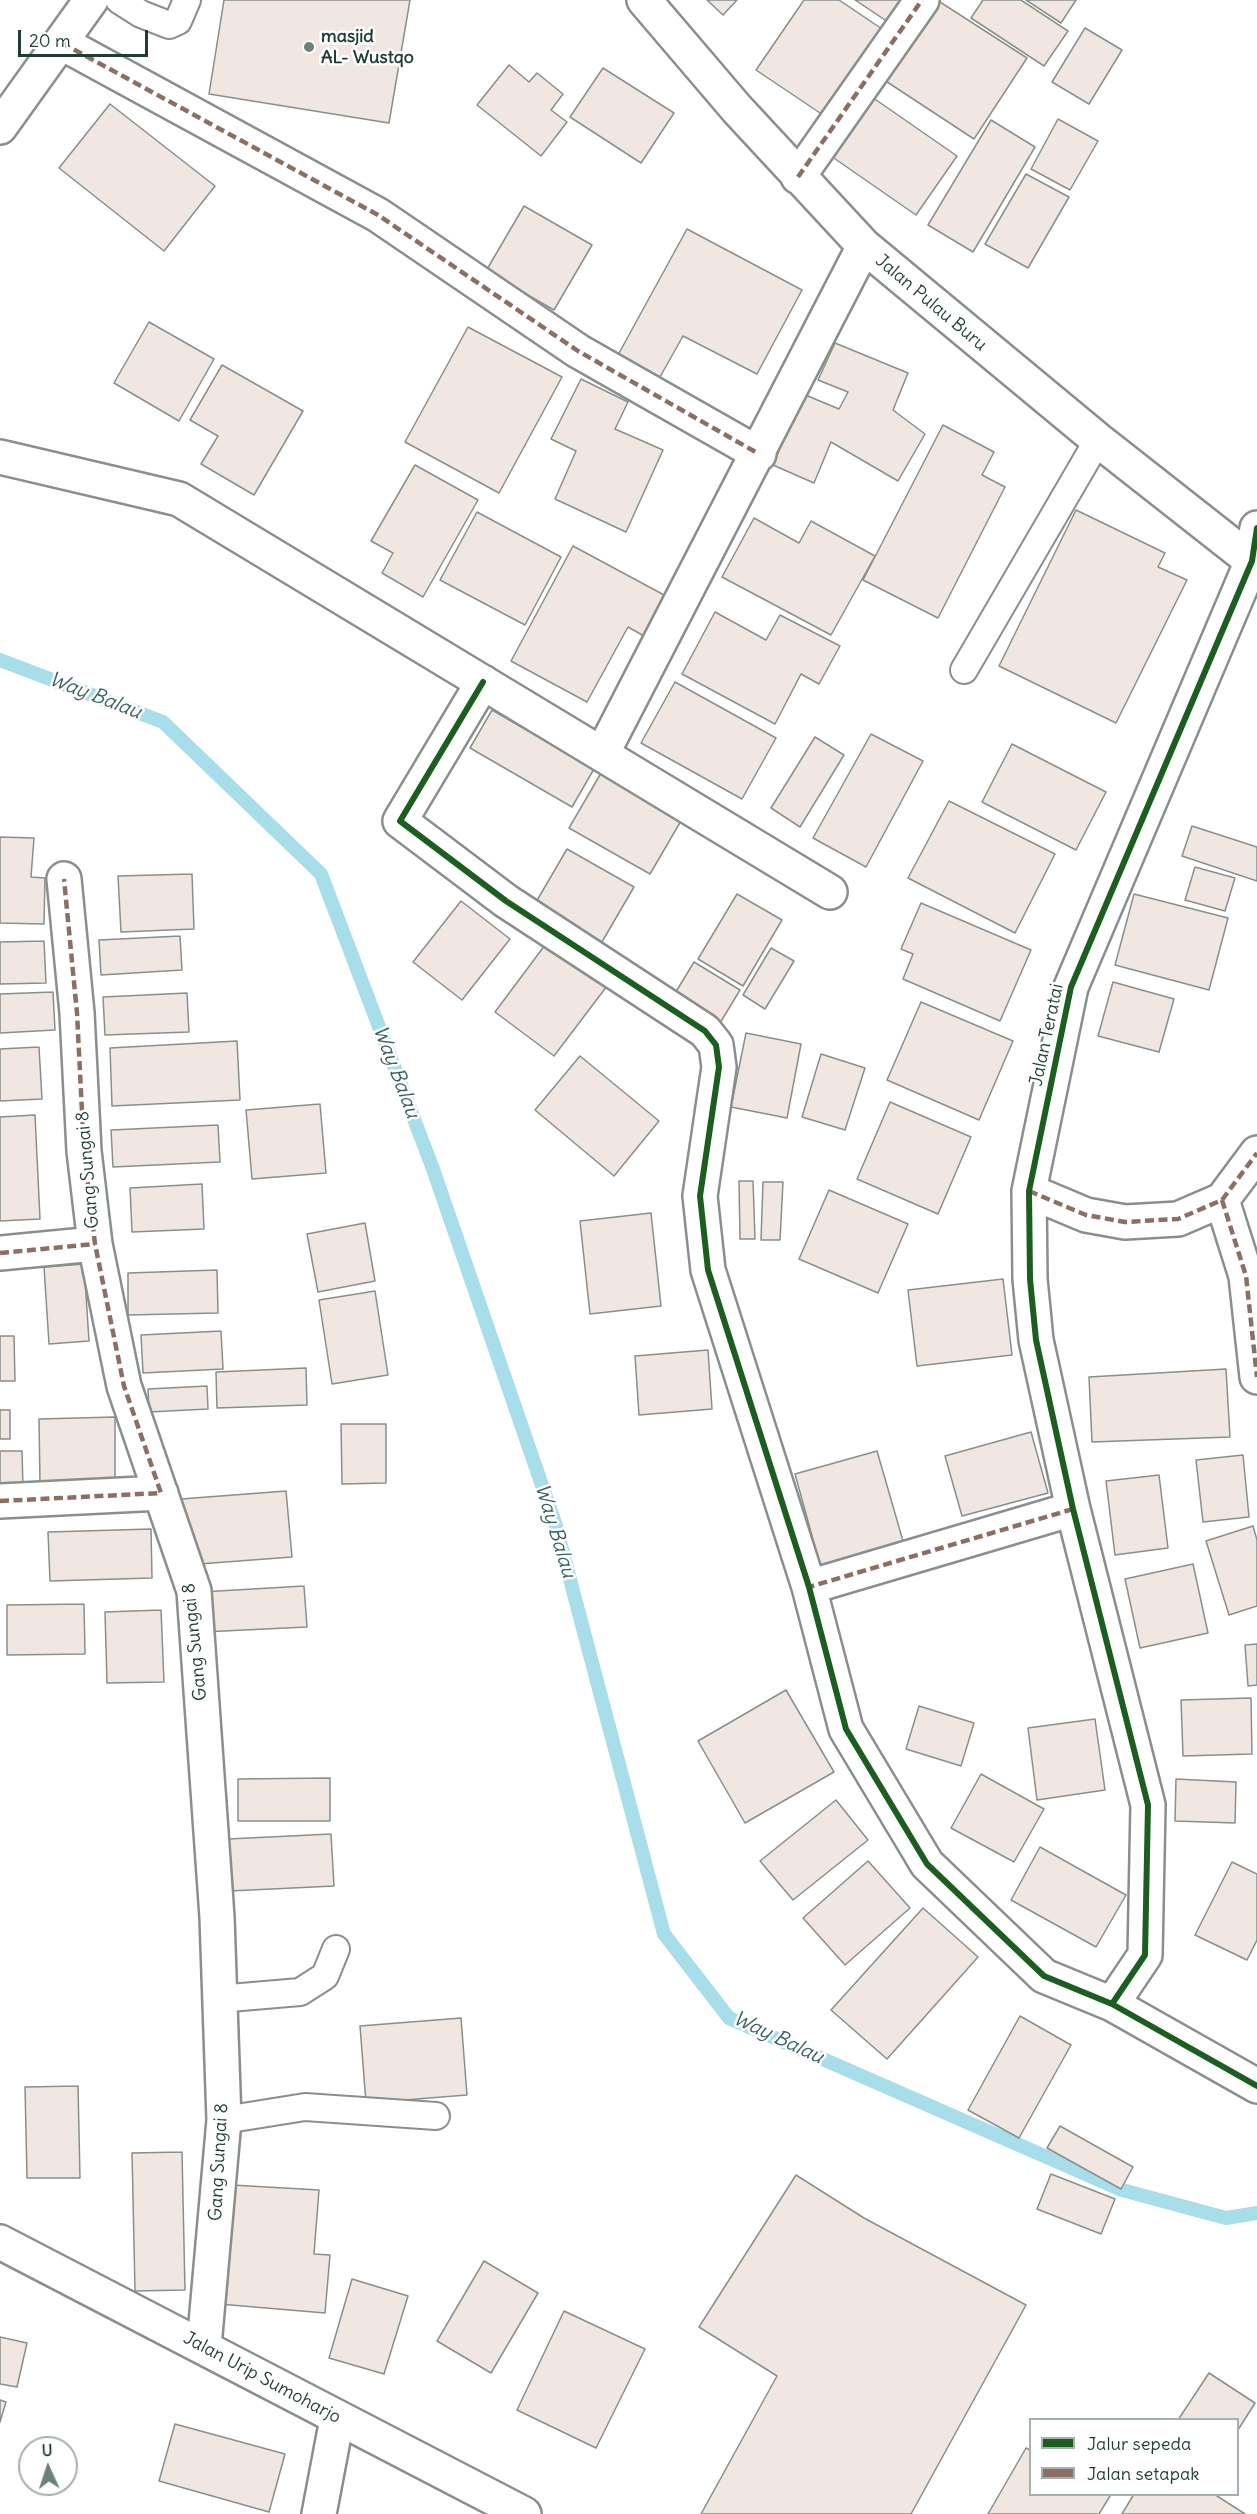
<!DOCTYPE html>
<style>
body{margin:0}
#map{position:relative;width:1257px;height:2514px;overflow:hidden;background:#fff;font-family:Delius,sans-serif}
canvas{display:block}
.legend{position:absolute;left:1029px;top:2418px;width:210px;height:78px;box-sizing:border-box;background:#fff;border:2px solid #a5b1ae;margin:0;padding:8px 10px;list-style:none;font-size:18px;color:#1f3d34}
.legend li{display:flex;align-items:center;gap:12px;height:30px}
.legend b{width:30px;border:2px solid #a5b1ae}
.north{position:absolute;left:18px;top:2436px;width:60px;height:60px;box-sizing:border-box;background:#fff;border:2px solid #a5b1ae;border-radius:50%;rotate:357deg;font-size:16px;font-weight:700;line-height:24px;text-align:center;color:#1f3d34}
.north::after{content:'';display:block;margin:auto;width:21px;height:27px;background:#6d817b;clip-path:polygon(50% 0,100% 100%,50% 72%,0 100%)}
.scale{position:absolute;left:18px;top:30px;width:130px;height:27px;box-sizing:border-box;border:3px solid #1f3d34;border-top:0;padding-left:8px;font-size:18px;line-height:21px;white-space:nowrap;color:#1f3d34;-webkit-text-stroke:4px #fff;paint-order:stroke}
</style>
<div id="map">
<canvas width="1257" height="2514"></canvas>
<ul class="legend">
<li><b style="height:8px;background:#1b5e20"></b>Jalur sepeda</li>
<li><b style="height:8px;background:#8d6e63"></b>Jalan setapak</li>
</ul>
<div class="north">U</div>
<div class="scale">20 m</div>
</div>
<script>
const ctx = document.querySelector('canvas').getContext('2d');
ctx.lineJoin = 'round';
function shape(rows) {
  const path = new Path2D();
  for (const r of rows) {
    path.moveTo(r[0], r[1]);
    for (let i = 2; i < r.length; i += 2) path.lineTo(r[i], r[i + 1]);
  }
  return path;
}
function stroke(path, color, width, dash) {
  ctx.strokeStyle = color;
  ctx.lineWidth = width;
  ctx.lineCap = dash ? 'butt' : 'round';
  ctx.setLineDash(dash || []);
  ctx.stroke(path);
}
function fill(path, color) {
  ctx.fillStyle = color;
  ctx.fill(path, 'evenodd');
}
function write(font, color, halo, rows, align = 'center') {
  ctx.font = font + ' Delius,sans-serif';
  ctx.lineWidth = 5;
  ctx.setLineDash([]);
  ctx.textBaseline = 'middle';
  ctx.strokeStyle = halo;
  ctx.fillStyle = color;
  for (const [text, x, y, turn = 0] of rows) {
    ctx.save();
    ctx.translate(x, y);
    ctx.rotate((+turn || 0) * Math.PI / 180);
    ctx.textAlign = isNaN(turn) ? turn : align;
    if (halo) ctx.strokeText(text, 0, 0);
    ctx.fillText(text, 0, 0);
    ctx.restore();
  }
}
stroke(shape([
 [0,660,163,722,321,874,433,1169,555,1523,664,1934,729,2018,1122,2190,1226,2218,1257,2213]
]), '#a8ddea', 14);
const building = shape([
 [224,0,410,0,389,123,209,94,224,0],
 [707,0,737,0,723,15,707,0],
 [804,0,839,0,885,31,826,117,756,70,804,0],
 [855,0,916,0,897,28,855,0],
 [937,0,1027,58,974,139,878,76,937,0],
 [983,0,1021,0,1068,31,1044,66,971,18,983,0],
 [1026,0,1076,0,1061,23,1026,0],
 [1085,28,1122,50,1089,104,1052,82,1085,28],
 [509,65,529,82,537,73,563,94,551,110,567,122,541,156,477,105,509,65],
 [603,68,674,113,641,163,570,117,603,68],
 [869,95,957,156,916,215,828,154,869,95],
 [110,104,215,186,164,251,59,168,110,104],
 [1058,119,1098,141,1070,190,1031,169,1058,119],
 [991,120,1035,147,973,252,928,225,991,120],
 [1026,174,1069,197,1028,268,985,244,1026,174],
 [524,206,592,245,554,310,486,271,524,206],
 [687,229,802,290,757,374,683,336,660,377,618,355,687,229],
 [149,322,214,359,179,421,114,383,149,322],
 [468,327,562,377,499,493,405,442,468,327],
 [835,343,908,373,893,410,925,434,898,481,831,442,814,483,773,465,803,394,839,409,848,392,818,380,835,343],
 [222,365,303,411,254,495,201,464,218,436,190,420,222,365],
 [581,379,628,402,615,429,663,450,626,532,555,499,576,451,551,439,581,379],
 [943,425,994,452,982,475,1005,487,938,618,863,580,943,425],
 [415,465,478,500,423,597,382,573,393,553,371,541,415,465],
 [1076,510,1165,553,1158,567,1187,580,1116,723,999,666,1076,510],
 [477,512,561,557,525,625,440,580,477,512],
 [754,518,799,543,811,521,875,556,831,635,722,577,754,518],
 [573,546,666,596,644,636,628,627,587,702,511,661,573,546],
 [715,612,766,640,780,615,840,646,819,684,801,674,775,724,682,674,715,612],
 [675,682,776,738,742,799,641,743,675,682],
 [492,710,594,769,572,807,470,748,492,710],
 [871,734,923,761,866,867,813,838,871,734],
 [815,737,844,755,800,827,771,808,815,737],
 [1012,744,1106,792,1076,850,982,802,1012,744],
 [604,768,685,814,650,874,569,828,604,768],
 [949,801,1055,854,1015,933,908,878,949,801],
 [1192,826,1257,847,1257,881,1182,856,1192,826],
 [0,837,34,838,31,877,45,878,44,924,0,923,0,837],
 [567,849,634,887,599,947,532,909,567,849],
 [1195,867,1235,878,1225,911,1185,900,1195,867],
 [192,874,194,929,121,932,118,876,192,874],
 [737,894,782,920,743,986,698,959,737,894],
 [1134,894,1228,918,1209,990,1115,965,1134,894],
 [461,901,510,939,462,1000,413,962,461,901],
 [921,903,1031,950,1000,1021,903,979,913,954,901,949,921,903],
 [180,936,182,970,101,975,99,940,180,936],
 [44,941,46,983,0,984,0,942,44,941],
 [548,941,607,986,554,1056,495,1012,548,941],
 [771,948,794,961,765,1009,743,995,771,948],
 [694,962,740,990,720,1023,674,995,694,962],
 [1113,982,1174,999,1159,1052,1098,1036,1113,982],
 [53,992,55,1030,0,1033,0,994,53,992],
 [187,993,189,1032,105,1035,103,997,187,993],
 [921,1002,1013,1041,979,1120,887,1080,921,1002],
 [746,1033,801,1044,787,1118,731,1107,746,1033],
 [237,1041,240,1100,112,1106,110,1048,237,1041],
 [39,1047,42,1099,0,1101,0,1049,39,1047],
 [821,1054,865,1068,845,1130,802,1117,821,1054],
 [580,1056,659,1121,614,1176,535,1110,580,1056],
 [890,1102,971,1137,938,1214,857,1179,890,1102],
 [320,1104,326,1173,252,1179,246,1110,320,1104],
 [35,1115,40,1219,0,1221,0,1117,35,1115],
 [218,1125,220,1162,113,1167,111,1130,218,1125],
 [739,1181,753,1181,755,1239,740,1239,739,1181],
 [763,1182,783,1182,780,1240,761,1240,763,1182],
 [202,1184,204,1229,132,1232,130,1188,202,1184],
 [829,1190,908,1224,878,1293,799,1259,829,1190],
 [651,1213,661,1306,590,1314,580,1221,651,1213],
 [365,1223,375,1281,318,1292,307,1234,365,1223],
 [84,1264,89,1341,49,1344,44,1267,84,1264],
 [217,1270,218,1313,128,1315,128,1273,217,1270],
 [1003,1279,1012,1355,917,1366,908,1290,1003,1279],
 [375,1291,388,1375,332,1384,319,1300,375,1291],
 [221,1331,223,1369,143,1373,141,1335,221,1331],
 [0,1336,14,1336,15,1381,0,1381,0,1336],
 [708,1350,712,1409,639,1415,635,1356,708,1350],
 [306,1368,307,1405,217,1408,216,1372,306,1368],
 [1226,1369,1230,1437,1092,1442,1089,1377,1226,1369],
 [207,1386,208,1409,149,1412,148,1389,207,1386],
 [0,1410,10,1410,10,1439,0,1439,0,1410],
 [115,1417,115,1483,40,1484,39,1419,115,1417],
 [341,1424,386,1424,386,1483,342,1484,341,1424],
 [1031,1432,1048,1493,962,1516,945,1456,1031,1432],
 [0,1451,22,1451,23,1487,0,1488,0,1451],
 [877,1451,903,1541,820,1565,795,1474,877,1451],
 [1243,1455,1249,1517,1203,1522,1196,1460,1243,1455],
 [1159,1475,1168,1548,1115,1555,1106,1481,1159,1475],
 [286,1491,292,1557,186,1565,181,1499,286,1491],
 [1253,1526,1257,1540,1257,1606,1229,1615,1206,1541,1253,1526],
 [151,1529,152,1578,50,1581,48,1532,151,1529],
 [1193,1564,1208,1633,1140,1648,1125,1579,1193,1564],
 [304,1586,307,1627,203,1632,201,1592,304,1586],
 [84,1604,85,1654,7,1655,7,1605,84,1604],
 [161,1610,164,1682,107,1683,105,1612,161,1610],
 [1257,1644,1257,1685,1248,1686,1245,1645,1257,1644],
 [786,1690,834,1772,745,1823,698,1741,786,1690],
 [1251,1698,1252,1754,1183,1756,1181,1700,1251,1698],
 [919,1706,974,1723,961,1766,906,1749,919,1706],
 [1095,1719,1105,1790,1037,1800,1028,1728,1095,1719],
 [981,1774,1044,1809,1014,1862,951,1828,981,1774],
 [330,1778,330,1821,238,1821,238,1779,330,1778],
 [1176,1779,1236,1782,1235,1823,1175,1821,1176,1779],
 [836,1800,868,1840,793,1900,760,1861,836,1800],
 [331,1834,334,1886,230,1891,228,1839,331,1834],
 [1040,1847,1126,1895,1096,1947,1011,1900,1040,1847],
 [868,1861,910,1908,845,1965,803,1918,868,1861],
 [1232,1862,1257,1874,1257,1940,1247,1960,1195,1935,1232,1862],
 [923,1908,978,1957,887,2059,831,2010,923,1908],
 [1020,2016,1071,2045,1019,2138,968,2110,1020,2016],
 [461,2018,467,2095,366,2103,360,2026,461,2018],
 [78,2086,80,2178,27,2178,25,2087,78,2086],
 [1060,2126,1133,2167,1121,2189,1047,2148,1060,2126],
 [182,2152,185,2290,135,2291,132,2153,182,2152],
 [1051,2174,1115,2199,1101,2234,1037,2209,1051,2174],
 [796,2175,864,2218,1026,2305,911,2514,701,2514,777,2376,699,2327,796,2175],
 [232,2185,319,2190,314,2254,330,2255,325,2313,219,2304,232,2185],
 [484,2261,538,2293,491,2373,437,2341,484,2261],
 [352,2279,408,2296,384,2374,329,2358,352,2279],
 [564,2311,645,2349,596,2448,517,2410,564,2311],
 [0,2337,27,2343,17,2387,0,2384,0,2337],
 [1209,2373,1255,2403,1238,2430,1238,2420,1178,2420,1209,2373],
 [0,2400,6,2402,0,2422,0,2400],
 [175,2424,285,2454,269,2512,159,2481,175,2424],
 [1026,2448,1030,2450,1030,2494,1108,2494,1110,2496,1099,2514,988,2514,1026,2448],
 [1134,2494,1214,2494,1245,2514,1122,2514,1134,2494]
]);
fill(building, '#f0e6e2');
stroke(building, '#898f8d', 1.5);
const service = shape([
 [119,0,141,14,169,25,178,21,187,0],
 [964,670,1098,440],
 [218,1999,300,1992,325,1976,336,1949],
 [224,2120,305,2107,436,2116]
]);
const minor = shape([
 [644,0,737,109,864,246,1098,440,1257,565],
 [62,43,378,215,578,351,759,454],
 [0,127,91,0],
 [798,177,922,0],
 [0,457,179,499,830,892],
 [483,682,400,821,506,901,705,1031,716,1045,719,1067,700,1196,708,1270,809,1587,846,1729,927,1864,1044,1976,1112,2004,1257,2086],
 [602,754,864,246],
 [64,879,77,1013,84,1151,95,1244,124,1386,194,1591,217,1917,224,2120,204,2346],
 [1029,1191,1086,1215,1125,1222,1178,1219,1222,1200,1257,1153],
 [1222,1200,1246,1276,1257,1377],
 [0,1253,95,1244],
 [0,1501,161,1493],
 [809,1587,1073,1509],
 [1112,2004,1145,1955,1148,1805,1073,1509,1036,1340,1030,1279,1029,1191,1071,987,1252,561,1257,528],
 [319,2514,337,2419]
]);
const secondary = shape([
 [0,2242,524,2514]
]);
stroke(service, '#898f8d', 30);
stroke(minor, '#898f8d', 38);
stroke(secondary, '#898f8d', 38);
stroke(service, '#fff', 26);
stroke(minor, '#fff', 33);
stroke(secondary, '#fff', 33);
stroke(shape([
 [62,43,378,215,578,351,759,454],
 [798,177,922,0],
 [1029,1191,1086,1215,1125,1222,1178,1219,1222,1200,1257,1153],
 [1222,1200,1246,1276,1257,1377],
 [0,1253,95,1244],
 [0,1501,161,1493,124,1386,95,1244,84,1151,77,1013,64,879],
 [807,1584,809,1587,1073,1509]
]), '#8d6e63', 4.5, [9, 4.5]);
stroke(shape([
 [483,682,400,821,506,901,705,1031,716,1045,719,1067,700,1196,708,1270,809,1587,846,1729,927,1864,1044,1976,1112,2004,1257,2086],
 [1112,2004,1145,1955,1148,1805,1073,1509,1036,1340,1030,1279,1029,1191,1071,987,1252,561,1257,528]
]), '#1b5e20', 6);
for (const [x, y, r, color] of [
 [309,47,6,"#6d817b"]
]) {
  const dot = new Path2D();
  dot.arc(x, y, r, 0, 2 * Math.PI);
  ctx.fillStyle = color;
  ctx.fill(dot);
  stroke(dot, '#fff', 2);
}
write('bold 18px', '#1f3d34', '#fff', [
 ["masjid",321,37],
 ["AL- Wustqo",321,58]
], 'left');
write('18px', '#1f3d34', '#fff', [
 ["Jalan Pulau Buru",931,303,40],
 ["Jalan Teratai",1047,1035,-78],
 ["Gang Sungai 8",88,1170,-95],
 ["Gang Sungai 8",195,1642,-96],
 ["Gang Sungai 8",219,2162,-87],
 ["Jalan Urip Sumoharjo",262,2378,28]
]);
write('italic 20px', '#38625f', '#fff', [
 ["Way Balau",95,696,21],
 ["Way Balau",396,1072,69],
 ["Way Balau",555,1531,73],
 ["Way Balau",778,2038,25]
]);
</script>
